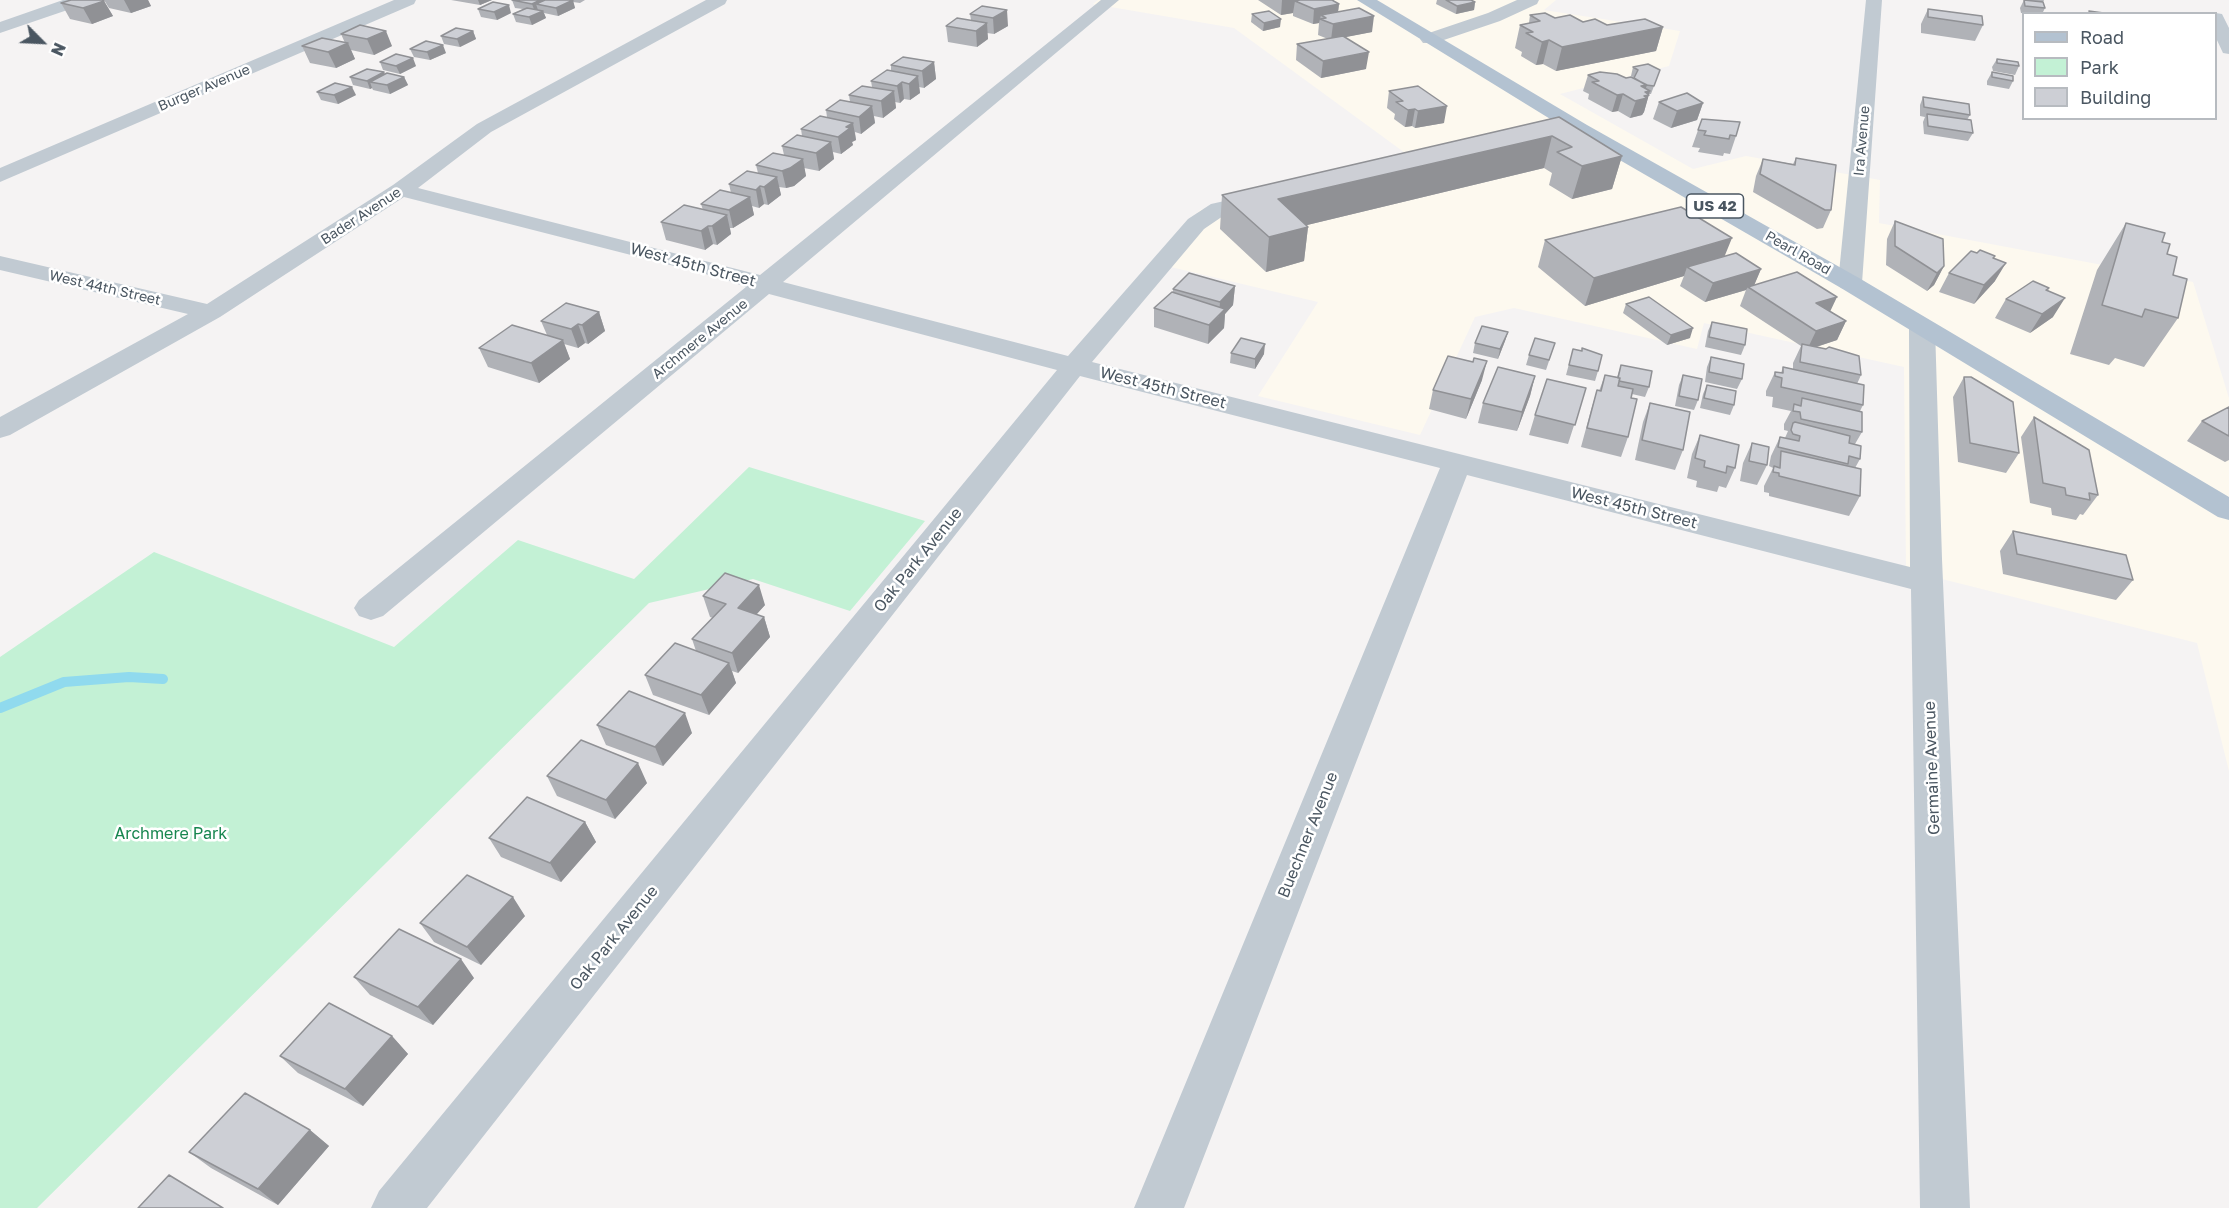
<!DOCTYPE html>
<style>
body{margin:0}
#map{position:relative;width:2229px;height:1208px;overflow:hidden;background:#f5f3f3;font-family:"Golos Text",sans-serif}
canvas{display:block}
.legend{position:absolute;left:2022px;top:12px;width:195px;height:108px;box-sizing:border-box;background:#fff;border:2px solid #b7bbc0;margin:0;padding:8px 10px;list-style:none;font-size:18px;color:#4a5661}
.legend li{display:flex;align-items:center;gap:12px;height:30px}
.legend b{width:30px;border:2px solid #b7bbc0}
.north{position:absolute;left:12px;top:12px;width:60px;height:60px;-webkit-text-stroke:4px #fff;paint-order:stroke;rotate:114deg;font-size:16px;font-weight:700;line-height:24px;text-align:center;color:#4a5661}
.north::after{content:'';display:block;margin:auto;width:21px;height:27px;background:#4a5661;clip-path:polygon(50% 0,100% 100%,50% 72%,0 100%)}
</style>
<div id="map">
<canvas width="2229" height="1208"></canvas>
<ul class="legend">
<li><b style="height:8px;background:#b3c2d1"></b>Road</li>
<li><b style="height:16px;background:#c3f1d5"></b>Park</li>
<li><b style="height:16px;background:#cdcfd5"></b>Building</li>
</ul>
<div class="north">N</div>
</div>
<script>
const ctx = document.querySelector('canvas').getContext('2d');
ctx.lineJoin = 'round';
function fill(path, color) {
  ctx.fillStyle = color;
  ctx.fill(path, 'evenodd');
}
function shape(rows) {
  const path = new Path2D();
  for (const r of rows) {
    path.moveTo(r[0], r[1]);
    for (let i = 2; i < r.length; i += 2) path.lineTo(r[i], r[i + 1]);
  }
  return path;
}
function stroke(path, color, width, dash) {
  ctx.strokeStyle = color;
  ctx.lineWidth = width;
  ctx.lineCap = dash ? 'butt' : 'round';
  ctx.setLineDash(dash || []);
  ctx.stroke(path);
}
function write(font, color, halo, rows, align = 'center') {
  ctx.font = font + ' "Golos Text",sans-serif';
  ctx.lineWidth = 5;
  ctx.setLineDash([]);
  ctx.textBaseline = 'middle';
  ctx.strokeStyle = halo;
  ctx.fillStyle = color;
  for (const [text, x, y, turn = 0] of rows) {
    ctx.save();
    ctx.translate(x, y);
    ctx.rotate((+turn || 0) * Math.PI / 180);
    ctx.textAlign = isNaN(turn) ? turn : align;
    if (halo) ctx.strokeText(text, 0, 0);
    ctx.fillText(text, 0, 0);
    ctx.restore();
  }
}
fill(shape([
 [1098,0,1556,0,1544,10,1680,31,1669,66,1560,94,1693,169,1746,156,1880,180,1879,223,2193,282,2229,398,2229,771,2197,643,1906,570,1904,367,1704,323,1697,349,1514,308,1475,317,1420,435,1258,396,1318,302,1154,263,1200,210,1412,158,1234,28,1093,4]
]), '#fdf9ef');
fill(shape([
 [749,467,925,521,850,611,753,579,649,603,37,1208,0,1208,0,657,154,552,394,647,518,540,634,579]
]), '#c3f1d5');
stroke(shape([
 [0,708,64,682,129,677,163,679]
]), '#90daee', 10);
fill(shape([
 [63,0,87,0,85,4,0,33,0,22,63,0],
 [394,0,416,0,414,4,0,182,0,168,394,0],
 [706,0,727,0,725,4,491,132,418,188,760,275,1101,0,1119,0,783,282,1068,356,1188,219,1211,204,1265,192,1273,194,1276,199,1273,204,1226,214,1204,229,1092,362,1910,567,1909,327,1913,322,1922,319,1931,322,1935,327,1942,559,1970,1208,1920,1208,1911,589,1467,475,1184,1208,1134,1208,1440,468,1080,376,427,1208,371,1208,379,1191,1057,370,769,294,383,616,371,620,359,616,354,608,359,600,746,287,721,278,404,197,220,317,10,435,0,438,0,417,188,314,0,270,0,256,207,304,393,185,477,124,706,0],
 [1517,0,1539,0,1537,4,1500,21,1435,43,1423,43,1420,39,1423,35,1488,13,1517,0],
 [1866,0,1882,0,1862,283,1859,288,1850,290,1841,288,1838,283,1866,0],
 [2216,13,2222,14,2229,28,2229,54,2223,53,2216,38,2216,14,2213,14,2216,13]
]), '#c1cad2');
fill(shape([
 [1357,0,1377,0,1587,125,1859,278,2229,497,2229,520,2218,517,1841,288,1573,133,1357,0]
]), '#b3c2d1');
fill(shape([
 [104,0,148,0,151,6,131,13,109,8],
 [451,0,492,0,480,5],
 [512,0,585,0,580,3,573,2,575,8,558,16,544,13,546,18,532,25,516,22,513,14,523,9,515,8],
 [1258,0,1334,0,1334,1,1339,4,1338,12,1372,32,1345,37,1366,69,1321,78,1296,60,1297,44,1328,39,1318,35,1319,23,1313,24,1293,16,1293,13,1281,15],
 [1437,0,1471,0,1475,2,1474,10,1456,14,1436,4],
 [2024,0,2044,0,2043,2,2045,8,2042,14,2021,13,2020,8],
 [104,1,113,16,92,24,70,19,61,3],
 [982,6,1008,26,994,34,987,33,988,39,977,47,948,42,946,26,971,20,970,14],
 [478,9,511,13,497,20,481,17],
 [1928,9,1983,25,1975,41,1921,33,1921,24],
 [1252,14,1280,27,1263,31,1251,22],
 [1530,15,1607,25,1663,27,1656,51,1556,71,1543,64,1536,65,1521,56,1522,52,1515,48,1520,25,1529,23],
 [2024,17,2024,27,2022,26,2022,20],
 [360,25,392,46,374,55,351,50,355,59,336,68,310,63,302,46,345,43,341,34],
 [473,31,476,39,460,47,444,44,441,36],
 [410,49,446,53,430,60,414,57],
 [1997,59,2019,66,2015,75,1993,71,1992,67],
 [380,62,416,66,400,74,383,70],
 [934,62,936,79,924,88,919,87,920,93,910,100,904,99,900,103,895,102,896,108,883,118,874,116,875,123,861,134,855,132,856,140,852,142,853,145,841,154,833,152,834,159,819,171,804,168,806,176,794,186,786,188,779,187,781,195,768,205,764,204,759,208,752,206,754,215,733,228,730,228,731,234,717,245,713,244,705,250,666,240,661,222,703,210,701,204,731,193,729,184,758,173,756,165,784,155,782,146,802,136,801,129,827,117,826,110,850,102,849,95,872,87,871,81,891,71,891,65],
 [1633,67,1660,70,1651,94,1649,94,1644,112,1642,115,1630,118,1618,111,1612,112,1588,99,1589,94,1583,91,1588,75,1634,79,1635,78,1631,76],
 [384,72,385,75,404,77,408,85,390,94,373,90,372,88,370,89,353,85,350,77],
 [1992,72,2013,81,2009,89,1987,85,1987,81],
 [1389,91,1444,123,1415,128,1412,126,1405,127,1394,119,1395,114,1387,108],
 [317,92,356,95,338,104,321,100],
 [1923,97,1970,115,1967,120,1973,133,1968,141,1924,134,1923,122,1925,117,1920,116,1920,105],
 [1659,102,1703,103,1697,120,1671,128,1653,119],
 [1559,117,1622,156,1612,189,1572,199,1549,185,1552,173,1544,168,1307,225,1308,227,1304,261,1266,272,1220,229,1222,195],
 [1702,119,1736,136,1730,154,1724,153,1723,156,1698,152,1700,148,1692,147],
 [1796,158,1831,210,1823,228,1817,229,1753,192,1756,176,1763,159,1793,164],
 [1895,221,1944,266,1934,285,1927,291,1886,265,1887,239],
 [2126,223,2162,242,2167,254,2173,275,2178,318,2144,367,2115,358,2109,365,2070,354,2097,270],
 [1545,240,1725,256,1761,269,1754,285,1830,311,1846,321,1837,340,1816,347,1861,375,1857,384,1863,405,1860,411,1862,432,1855,444,1860,459,1855,468,1860,496,1849,516,1769,496,1769,493,1764,492,1764,486,1773,468,1769,466,1771,456,1780,437,1785,438,1788,431,1784,430,1784,424,1791,411,1772,407,1773,397,1766,396,1766,391,1775,372,1781,373,1783,367,1793,369,1793,363,1801,346,1740,306,1746,290,1705,302,1680,286,1684,276,1585,306,1538,267],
 [1994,259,1995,281,1974,304,1939,292,1949,273],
 [1235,286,1233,305,1225,314,1224,328,1208,344,1154,327,1154,308,1173,293,1173,289],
 [2049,288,2048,291,2053,317,2030,333,1995,318,2006,299],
 [1626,304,1690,338,1667,345,1623,313],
 [599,312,605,331,588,344,585,343,578,348,564,344,570,359,539,383,488,367,479,348,547,335,541,321],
 [1712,322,1745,345,1741,355,1705,347,1708,331],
 [1508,332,1505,341,1498,359,1473,353,1475,343],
 [1555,343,1546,370,1526,365,1529,355],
 [1573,349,1598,371,1595,381,1566,375],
 [1231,353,1264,354,1255,369,1230,363],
 [1711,357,1742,379,1737,389,1705,382,1707,367],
 [1621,365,1649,387,1645,397,1632,394,1628,437,1621,457,1581,447,1591,410,1597,390,1599,391,1605,375,1617,377],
 [1683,375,1698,400,1694,410,1675,406,1679,385],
 [1535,376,1530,396,1517,431,1478,423,1483,403],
 [1964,377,2019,453,2006,473,1958,462,1953,397],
 [1482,380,1466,419,1429,409,1433,390],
 [1707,385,1734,405,1730,415,1700,408,1703,394],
 [1586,388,1568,444,1529,435,1535,415],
 [1650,403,1683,450,1675,470,1635,460,1643,422],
 [2229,407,2229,460,2225,462,2187,441,2202,421],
 [2034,417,2098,495,2083,515,2080,514,2076,520,2052,515,2051,508,2030,503,2021,437],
 [1700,435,1735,468,1726,488,1719,486,1717,492,1696,487,1697,481,1687,478,1692,454],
 [1752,443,1767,465,1757,485,1740,481,1743,463],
 [2013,531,2133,580,2116,600,2003,574,2000,551],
 [703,596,765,605,756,615,764,617,770,637,738,673,732,671,736,683,709,715,653,695,645,675,696,651,692,639,713,618,710,617],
 [597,725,692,733,663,766,606,745],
 [547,776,647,783,615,819,557,796],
 [585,822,596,842,561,882,501,857,489,838],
 [525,916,481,965,434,942,420,923],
 [354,977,474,978,433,1025,370,995],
 [392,1036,408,1054,363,1106,298,1073,280,1056],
 [310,1130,329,1146,278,1205,211,1168,189,1152]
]), '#b0b2b7');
fill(shape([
 [124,0,148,0,151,6,131,13],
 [478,0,492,0,480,5],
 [540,0,551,0,536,4,538,10,535,12,532,4],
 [573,0,575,8,558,16,556,8],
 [1282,0,1334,0,1333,5,1339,4,1337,20,1326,18,1321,15,1319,23,1313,24,1314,9,1295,1,1293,13,1281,15],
 [104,1,113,16,92,24,83,8],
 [1475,2,1474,10,1456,14,1457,6],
 [509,5,511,13,497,20,494,12],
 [1007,10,1008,26,994,34,993,18],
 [543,11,546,18,532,25,529,17],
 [1374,16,1372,32,1331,40,1333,24],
 [1281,19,1280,27,1263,31,1264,23],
 [987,23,988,39,977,47,976,31],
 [1663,27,1656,51,1556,71,1562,47],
 [386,31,392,46,374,55,367,39],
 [473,31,476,39,460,47,457,39],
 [1549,40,1543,64,1536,65,1542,42],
 [348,43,355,59,336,68,328,52],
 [443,45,446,53,430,60,427,52],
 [1369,52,1366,69,1321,78,1323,61],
 [413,58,416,66,400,74,396,66],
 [934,62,936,79,924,88,922,71],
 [384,72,387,81,370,82,372,88,370,89,367,81],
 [918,76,920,93,910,100,909,84],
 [404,77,408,85,390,94,387,85],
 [902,82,904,99,900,103,897,86],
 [1647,85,1642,99,1645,92,1650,91,1644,112,1642,115,1630,118,1641,86],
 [352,87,356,95,338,104,334,95],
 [894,91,896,108,883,118,881,101],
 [1623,94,1618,111,1612,112,1617,95],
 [1703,103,1697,120,1671,128,1677,111],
 [872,106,875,123,861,134,859,117],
 [1447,106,1444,123,1415,128,1418,111],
 [1415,109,1412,126,1405,127,1408,110],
 [853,123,856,140,852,142,853,145,841,154,838,137,846,127],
 [1552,136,1544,168,1274,233,1278,199],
 [831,142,834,159,819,171,816,153],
 [1622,156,1612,189,1572,199,1582,166],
 [803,159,806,176,794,186,786,188,782,171],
 [777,177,781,195,768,205,764,187],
 [760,186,764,204,759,208,756,190],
 [750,197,754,215,733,228,729,210],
 [727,215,731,234,717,245,712,226],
 [708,226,713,244,705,250,701,231],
 [1308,227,1304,261,1266,272,1269,237],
 [1732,238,1721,265,1687,267,1684,276,1585,306,1594,278],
 [2006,263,1995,281,1974,304,1984,285],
 [1944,266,1934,285,1927,291,1937,273],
 [1761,269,1753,288,1748,287,1746,290,1705,302,1713,283],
 [1235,286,1233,305,1225,314,1224,328,1208,344,1209,325,1219,316,1220,302],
 [1837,297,1828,316,1816,303],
 [2065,298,2053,317,2030,333,2042,314],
 [599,312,605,331,588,344,582,325],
 [1846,321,1837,340,1807,350,1816,331],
 [578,324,585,343,578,348,571,329],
 [1693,328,1690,338,1667,345,1671,335],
 [1508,332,1505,341,1498,359,1500,349],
 [563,340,570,359,539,383,531,363],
 [1265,344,1264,354,1255,369,1255,359],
 [1487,361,1482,380,1466,419,1471,399],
 [1535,376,1530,396,1517,431,1522,412],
 [759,585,765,605,744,628,738,608],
 [764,617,770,637,738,673,732,653],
 [729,663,736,683,709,715,701,695],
 [685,713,692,733,663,766,655,747],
 [638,763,647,783,615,819,606,800],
 [585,822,596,842,561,882,550,863],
 [513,897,525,916,481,965,467,947],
 [461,959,474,978,433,1025,418,1007],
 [392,1036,408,1054,363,1106,345,1089],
 [310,1130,329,1146,278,1205,258,1189]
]), '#909195');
const building = shape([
 [71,0,102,0,104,1,83,8,61,3,71,0],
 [512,0,540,0,532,4,512,0],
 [545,0,573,0,556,8,536,4,545,0],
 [1300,0,1332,0,1339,4,1314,9,1295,1,1300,0],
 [1446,0,1471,0,1475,2,1457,6,1446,0],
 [2024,0,2043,2,2045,8,2025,6,2024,0],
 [493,2,509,5,494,12,478,9,493,2],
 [982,6,1007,10,993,18,970,14,982,6],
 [527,8,543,11,529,17,513,14,527,8],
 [1359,8,1374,16,1333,24,1320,19,1326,18,1321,15,1359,8],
 [1928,9,1982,16,1983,25,1928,17,1928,9],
 [1269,11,1281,19,1264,23,1252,14,1269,11],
 [2089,11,2111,14,2090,14,2089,11],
 [1545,13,1555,18,1570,15,1583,22,1595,19,1607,25,1645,19,1663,27,1562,47,1549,40,1542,42,1526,33,1533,32,1520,25,1540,21,1530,15,1545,13],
 [957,18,987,23,976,31,946,26,957,18],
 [360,25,386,31,367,39,341,34,360,25],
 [456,28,473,31,457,39,441,36,456,28],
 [1343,36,1369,52,1323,61,1297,44,1343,36],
 [322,38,348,43,328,52,302,46,322,38],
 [426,41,443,45,427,52,410,49,426,41],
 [396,54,413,58,396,66,380,62,396,54],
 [903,57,934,62,922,71,891,65,903,57],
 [1997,59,2018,62,2019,66,1997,63,1997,59],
 [1648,64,1660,70,1654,86,1646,85,1634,78,1638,70,1633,67,1648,64],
 [367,69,384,72,367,81,350,77,367,69],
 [887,70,918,76,909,84,902,82,897,86,871,81,887,70],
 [1600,72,1617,74,1626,78,1631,77,1647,85,1641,86,1650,91,1645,92,1649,95,1644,96,1647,98,1635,101,1623,94,1617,95,1592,82,1599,81,1588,75,1600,72],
 [1992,72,2013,76,2013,81,1992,77,1992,72],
 [387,73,404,77,387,85,370,82,387,73],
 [335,83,352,87,334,95,317,92,335,83],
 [862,86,894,91,881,101,849,95,862,86],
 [1418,86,1447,106,1418,111,1415,109,1408,110,1396,102,1403,101,1389,91,1418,86],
 [1687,93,1703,103,1677,111,1659,102,1687,93],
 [1923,97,1969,104,1970,115,1924,107,1923,97],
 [840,100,872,106,859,117,826,110,840,100],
 [1927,114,1971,120,1973,133,1928,126,1927,114],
 [820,116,853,123,846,127,850,128,838,137,801,129,820,116],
 [1559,117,1622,156,1582,166,1557,152,1572,147,1552,136,1278,199,1308,227,1269,237,1222,195,1559,117],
 [1702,119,1740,122,1736,136,1730,135,1729,139,1704,135,1706,131,1698,130,1702,119],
 [797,135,831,142,816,153,782,146,797,135],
 [773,153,803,159,790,168,782,171,756,165,773,153],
 [1796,158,1836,165,1831,210,1825,210,1760,174,1763,159,1795,165,1796,158],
 [747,171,777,177,764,187,760,186,756,190,729,184,747,171],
 [720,190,750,197,729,210,701,204,720,190],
 [684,205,727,215,712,226,708,226,701,231,661,222,684,205],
 [1681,207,1732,238,1594,278,1545,240,1681,207],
 [1895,221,1943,239,1944,266,1937,273,1895,246,1895,221],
 [2126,223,2165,233,2162,242,2170,244,2167,254,2177,257,2173,275,2187,279,2178,318,2145,309,2142,317,2102,305,2126,223],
 [1980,250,1995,256,1993,258,2006,263,1984,285,1949,273,1971,251,1977,253,1980,250],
 [1736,253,1761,269,1713,283,1687,267,1736,253],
 [1797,272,1837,297,1816,303,1846,321,1816,331,1748,287,1797,272],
 [1189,273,1235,286,1220,302,1173,289,1189,273],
 [2033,281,2049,288,2046,290,2065,298,2042,314,2006,299,2033,281],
 [1172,292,1225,309,1209,325,1154,308,1172,292],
 [1649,297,1693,328,1671,335,1626,304,1649,297],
 [566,303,599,312,582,325,578,324,571,329,541,321,566,303],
 [1712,322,1747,329,1745,345,1709,337,1712,322],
 [512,325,563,340,531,363,479,348,512,325],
 [1482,326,1508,332,1500,349,1475,343,1482,326],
 [1241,338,1265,344,1255,359,1231,353,1241,338],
 [1535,338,1555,343,1549,360,1529,355,1535,338],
 [1802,344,1826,349,1829,347,1859,356,1861,375,1800,362,1802,344],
 [1582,348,1602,355,1598,371,1569,365,1573,349,1582,351,1582,348],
 [1448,356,1473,362,1474,358,1487,361,1471,399,1433,390,1448,356],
 [1711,357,1744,364,1742,379,1709,372,1711,357],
 [1621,365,1652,371,1649,387,1619,381,1620,378,1618,378,1621,365],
 [1498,367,1535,376,1522,412,1483,403,1498,367],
 [1783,367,1864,385,1863,405,1781,387,1782,378,1775,376,1775,372,1783,373,1783,367],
 [1605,375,1620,378,1618,386,1633,389,1631,398,1637,399,1628,437,1587,428,1597,390,1601,391,1605,375],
 [1683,375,1702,379,1698,400,1679,396,1683,375],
 [1964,377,1971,377,2013,402,2019,453,1970,443,1964,377],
 [1547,379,1586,388,1575,425,1535,415,1547,379],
 [1707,385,1736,391,1734,405,1704,398,1707,385],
 [1802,398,1862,412,1862,432,1801,419,1800,412,1793,411,1794,404,1801,406,1802,398],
 [1650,403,1690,412,1683,450,1642,440,1650,403],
 [2229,407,2229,436,2202,421,2229,407],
 [2034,417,2089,450,2098,495,2089,493,2090,500,2066,495,2065,488,2043,483,2034,417],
 [1795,422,1850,436,1849,443,1861,446,1860,459,1849,456,1848,464,1778,447,1780,437,1799,441,1800,436,1793,434,1791,430,1793,423,1795,422],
 [1700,435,1739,445,1735,468,1727,466,1726,473,1704,467,1705,461,1695,458,1700,435],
 [1752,443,1769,447,1767,465,1749,461,1752,443],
 [1781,451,1861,469,1860,496,1779,476,1779,473,1773,472,1774,466,1780,468,1781,451],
 [2013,531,2126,555,2133,580,2017,554,2013,531],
 [725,573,759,585,738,608,764,617,732,653,692,639,726,604,703,596,725,573],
 [675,643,729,663,701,695,645,675,675,643],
 [629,691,685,713,655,747,597,725,629,691],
 [581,740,638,763,606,800,547,776,581,740],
 [527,797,585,822,550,863,489,838,527,797],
 [467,875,513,897,467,947,420,923,467,875],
 [399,929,461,959,418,1007,354,977,399,929],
 [329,1003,392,1036,345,1089,280,1056,329,1003],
 [245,1093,310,1130,258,1189,189,1152,245,1093],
 [169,1175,223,1208,138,1208,169,1175]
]);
fill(building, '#cdcfd5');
stroke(building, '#909195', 1.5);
write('14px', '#4a5661', '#fff', [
 ["Burger Avenue",204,88,-23],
 ["Ira Avenue",1862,141,-85],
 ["Bader Avenue",361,216,-33],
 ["Pearl Road",1798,253,30],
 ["West 44th Street",105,288,13],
 ["Archmere Avenue",700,339,-39]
]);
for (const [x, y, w] of [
 [1715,206,57]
]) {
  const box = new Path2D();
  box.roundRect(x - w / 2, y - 12, w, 24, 4.5);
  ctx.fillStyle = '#fff';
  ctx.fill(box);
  stroke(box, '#4a5661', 1.5);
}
write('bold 15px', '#4a5661', null, [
 ["US 42",1715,206]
]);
write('16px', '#4a5661', '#fff', [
 ["West 45th Street",693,265,15],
 ["West 45th Street",1163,388,14],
 ["West 45th Street",1634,508,14],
 ["Oak Park Avenue",918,560,-51],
 ["Germaine Avenue",1932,768,-92],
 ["Buechner Avenue",1308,835,-68],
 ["Oak Park Avenue",614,938,-51]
]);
write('16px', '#17864f', '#fff', [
 ["Archmere Park",171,834]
]);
</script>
